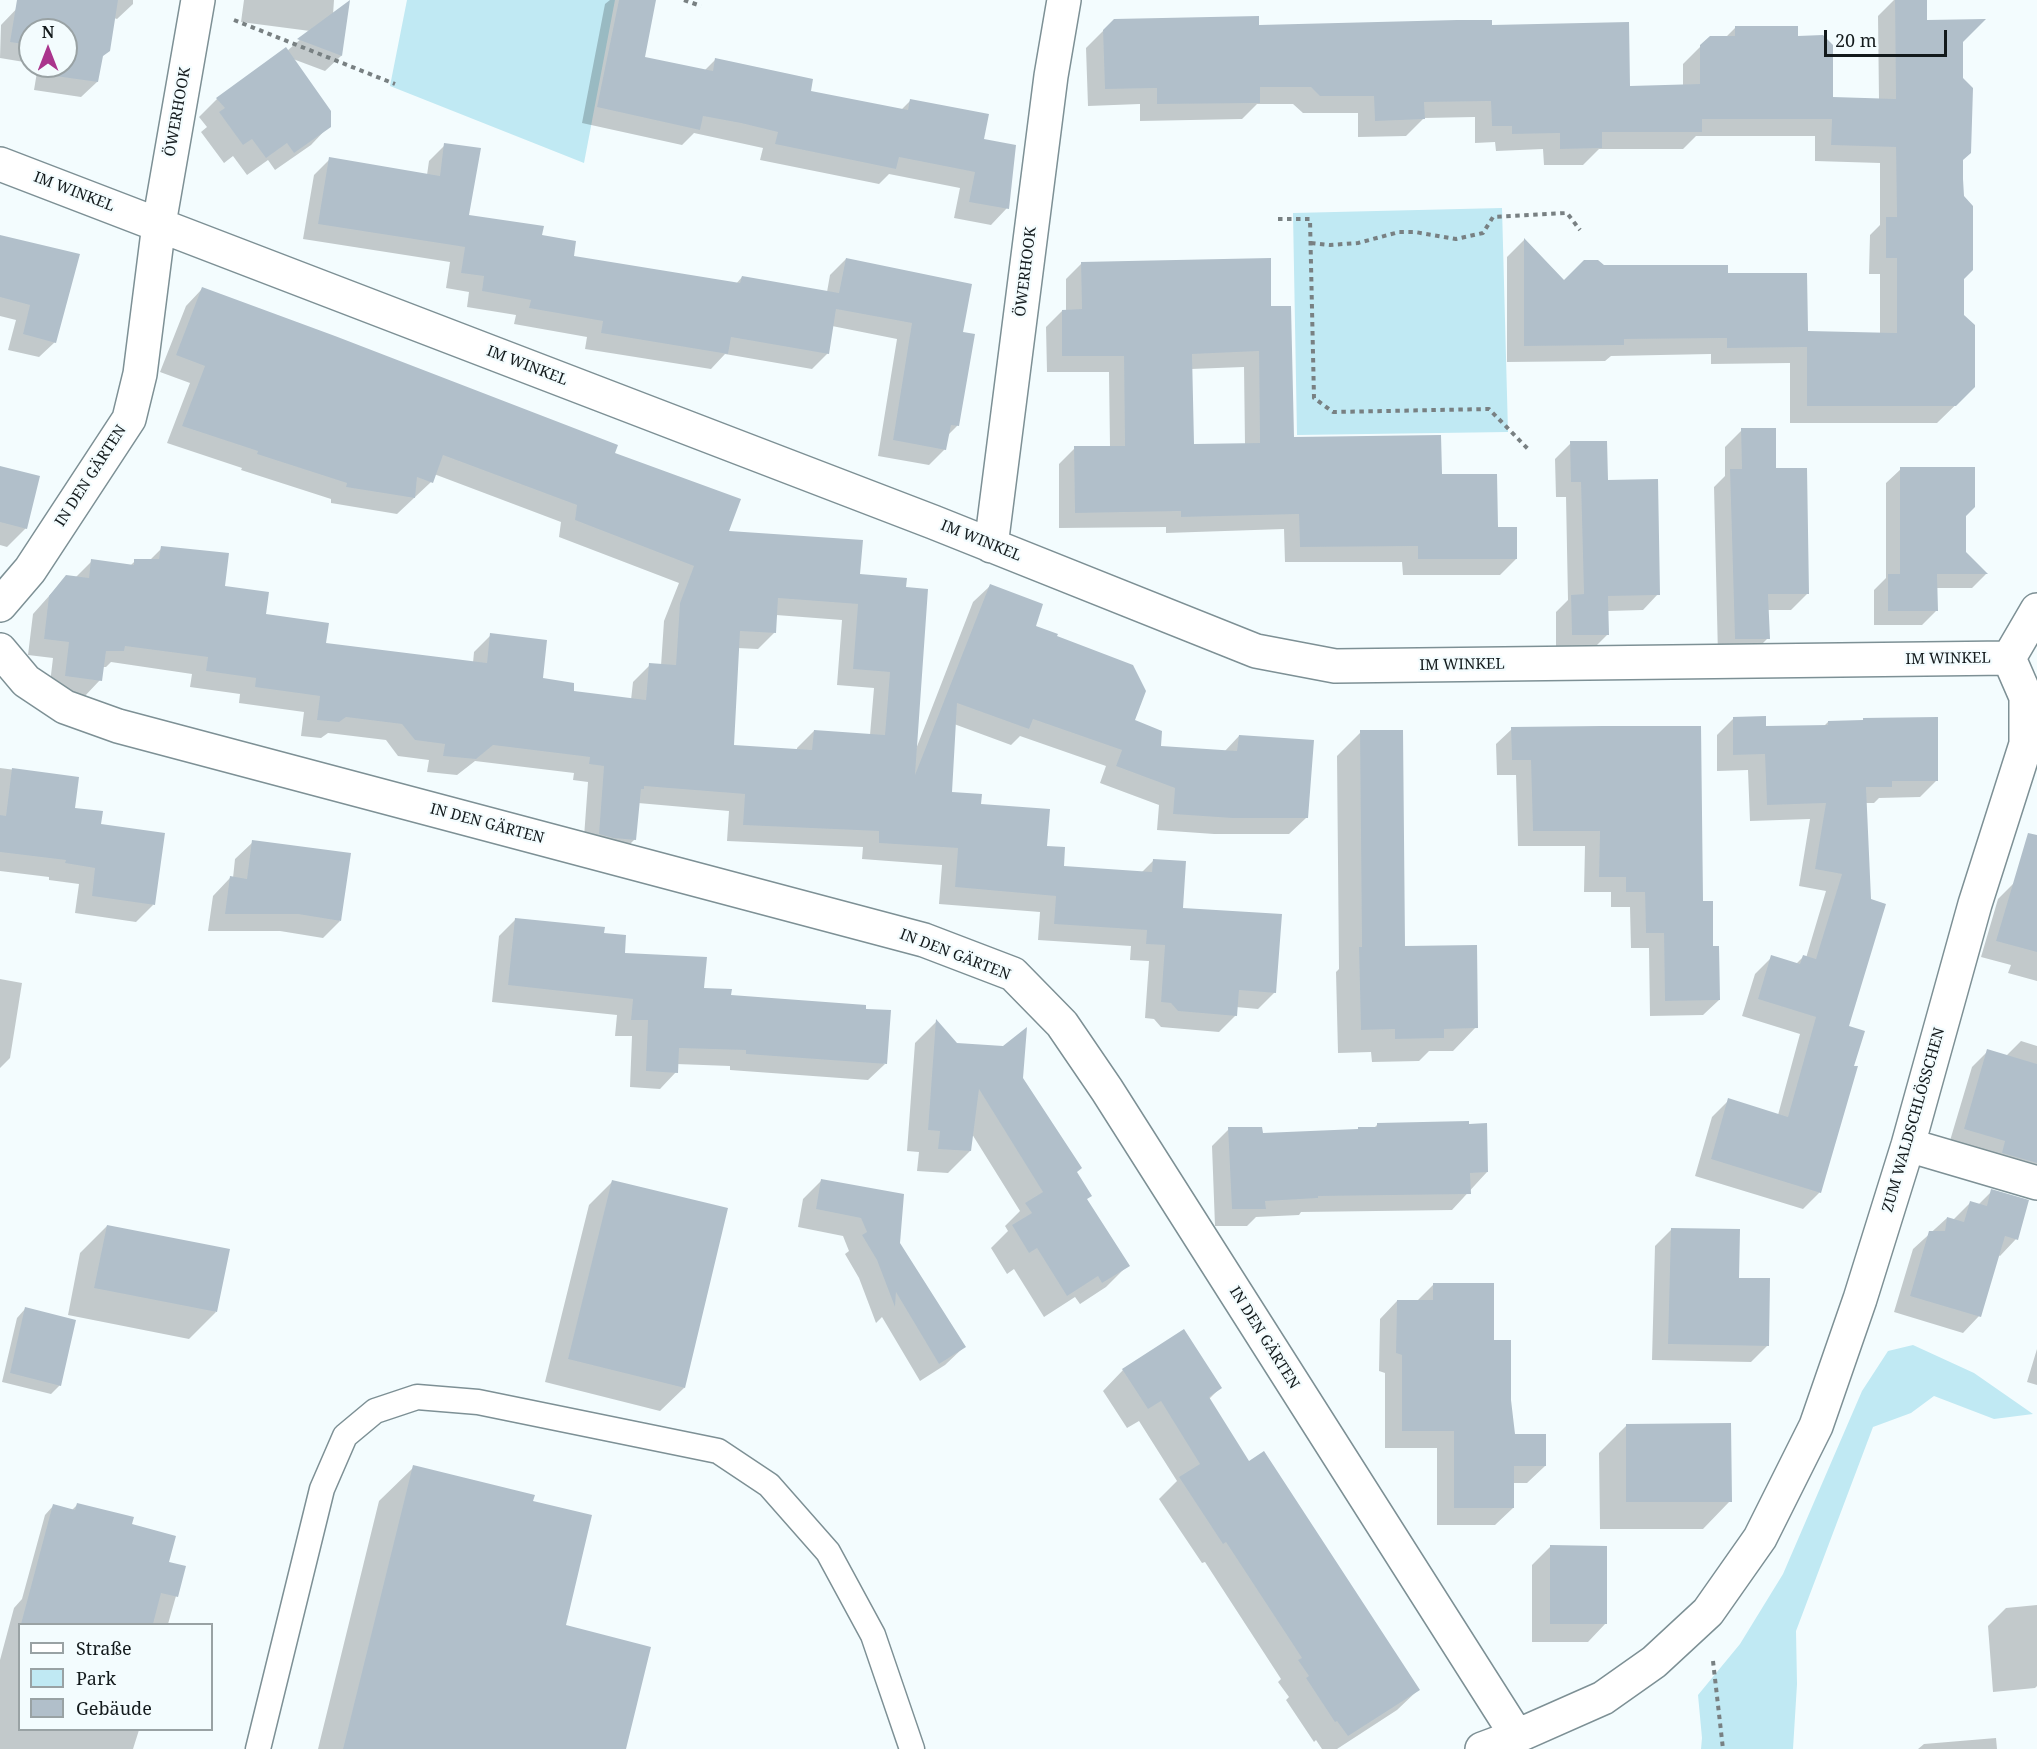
<!DOCTYPE html>
<meta charset="utf-8">
<style>
body{margin:0}
#map{position:relative;width:2037px;height:1749px;overflow:hidden;background:#f3fcfe;font-family:"Noto Serif",serif}
canvas{display:block}
.legend{position:absolute;left:18px;top:1623px;width:195px;height:108px;box-sizing:border-box;background:#f3fcfe;border:2px solid #99a2a4;margin:0;padding:8px 10px;list-style:none;font-size:18px;color:#131a1c}
.legend li{display:flex;align-items:center;gap:12px;height:30px}
.legend b{width:30px;border:2px solid #99a2a4}
.north{position:absolute;left:18px;top:18px;width:60px;height:60px;box-sizing:border-box;background:#f3fcfe;border:2px solid #99a2a4;border-radius:50%;rotate:0deg;font-size:16px;font-weight:700;line-height:24px;text-align:center;color:#131a1c}
.north::after{content:'';display:block;margin:auto;width:21px;height:27px;background:#aa358d;clip-path:polygon(50% 0,100% 100%,50% 72%,0 100%)}
.scale{position:absolute;left:1824px;top:30px;width:123px;height:27px;box-sizing:border-box;border:3px solid #131a1c;border-top:0;padding-left:8px;font-size:18px;line-height:21px;white-space:nowrap;color:#131a1c;-webkit-text-stroke:4px #f3fcfe;paint-order:stroke}
</style>
<div id="map">
<canvas width="2037" height="1749"></canvas>
<ul class="legend">
<li><b style="height:8px;background:#fff"></b>Straße</li>
<li><b style="height:16px;background:#c0e9f3"></b>Park</li>
<li><b style="height:16px;background:#b1bfca"></b>Gebäude</li>
</ul>
<div class="north">N</div>
<div class="scale">20 m</div>
</div>
<script>
const ctx = document.querySelector('canvas').getContext('2d');
ctx.lineJoin = 'round';
function fill(path, color) {
  ctx.fillStyle = color;
  ctx.fill(path, 'evenodd');
}
function shape(rows) {
  const path = new Path2D();
  for (const r of rows) {
    path.moveTo(r[0], r[1]);
    for (let i = 2; i < r.length; i += 2) path.lineTo(r[i], r[i + 1]);
  }
  return path;
}
function stroke(path, color, width, dash) {
  ctx.strokeStyle = color;
  ctx.lineWidth = width;
  ctx.lineCap = dash ? 'butt' : 'round';
  ctx.setLineDash(dash || []);
  ctx.stroke(path);
}
function write(font, color, halo, rows, align = 'center') {
  ctx.font = font + ' "Noto Serif",serif';
  ctx.lineWidth = 4.5;
  ctx.setLineDash([]);
  ctx.textBaseline = 'middle';
  ctx.strokeStyle = halo;
  ctx.fillStyle = color;
  for (const [text, x, y, turn = 0] of rows) {
    ctx.save();
    ctx.translate(x, y);
    ctx.rotate((+turn || 0) * Math.PI / 180);
    ctx.textAlign = isNaN(turn) ? turn : align;
    if (halo) ctx.strokeText(text, 0, 0);
    ctx.fillText(text, 0, 0);
    ctx.restore();
  }
}
fill(shape([
 [407,0,615,0,584,163,390,86],
 [1502,208,1508,432,1297,435,1293,213],
 [1913,1345,1974,1373,2033,1414,1994,1419,1934,1396,1911,1413,1873,1427,1796,1631,1797,1684,1793,1749,1701,1749,1702,1738,1698,1695,1740,1644,1783,1574,1862,1391,1888,1351]
]), '#c0e9f3');
fill(shape([
 [25,0,133,0,133,4,117,19,114,18,101,58,97,82,81,97,34,90,38,66,66,66,66,30,30,30,30,63,0,58,1,25],
 [244,0,334,0,333,15,348,4,341,56,325,71,293,59,329,126,311,145,275,170,268,160,247,175,233,156,224,163,201,132,207,127,199,117,217,99,287,51,310,31,241,22],
 [610,0,655,0,643,58,704,71,716,59,809,92,901,110,911,100,982,140,1007,208,991,225,954,218,960,188,889,174,879,184,760,160,763,148,694,133,682,145,582,123,605,4],
 [1894,0,1925,0,1925,22,1961,42,1963,316,1974,387,1937,423,1790,423,1790,363,1711,364,1711,354,1611,356,1605,361,1507,362,1507,257,1524,240,1564,282,1603,267,1726,274,1806,333,1880,334,1880,274,1869,274,1870,235,1880,225,1880,163,1815,161,1815,136,1696,136,1683,149,1599,149,1583,165,1544,165,1543,149,1496,151,1495,142,1475,143,1475,117,1424,118,1406,136,1358,137,1358,113,1303,113,1293,104,1257,104,1242,119,1140,121,1140,104,1088,106,1086,48,1114,20,1258,26,1490,26,1629,88,1683,86,1683,64,1710,37,1726,37,1735,28,1797,37,1831,99,1879,100,1878,16],
 [445,145,468,216,540,236,572,257,736,284,742,277,827,292,830,275,846,259,962,333,957,426,947,436,945,449,929,465,878,456,897,339,832,326,828,353,812,369,725,354,711,369,585,349,587,337,514,324,516,315,467,307,469,292,446,288,450,262,303,239,314,175,330,159,427,175,429,161],
 [0,237,55,342,39,357,8,350,16,320,0,316],
 [1082,263,1270,307,1292,438,1496,529,1516,559,1500,575,1403,575,1402,562,1285,562,1284,529,1166,533,1166,527,1059,528,1059,464,1075,448,1110,447,1109,372,1047,372,1046,327,1062,311,1066,311,1066,279],
 [1244,367,1245,445,1192,445,1191,369],
 [202,289,613,454,727,532,859,576,916,749,973,602,990,586,1159,747,1224,752,1239,736,1306,818,1289,834,1214,834,1157,830,1159,805,1100,783,1106,766,1020,736,1011,745,954,724,950,794,979,806,1045,848,1062,868,1141,873,1153,861,1181,909,1275,992,1258,1009,1236,1007,1236,1015,1219,1032,1161,1027,1154,1019,1145,1018,1149,961,1130,960,1131,946,1038,940,1040,912,939,904,942,865,862,859,863,847,727,841,729,811,638,803,635,839,618,856,583,851,588,782,573,780,574,773,475,761,457,775,427,772,429,760,398,756,386,740,328,733,321,738,301,736,304,712,239,703,240,694,190,687,192,674,111,662,106,667,102,667,100,680,84,697,49,692,53,658,28,655,33,614,66,577,75,578,92,561,130,566,135,561,149,561,162,548,264,616,325,644,473,663,474,652,491,635,541,680,572,693,631,700,633,682,650,665,661,666,664,621,679,583,559,537,561,522,434,474,431,482,397,514,331,503,331,499,241,470,242,468,167,443,190,383,160,372,186,306],
 [776,615,842,620,837,685,874,688,870,735,814,731,797,748,797,751,732,747,737,648,758,649,774,633],
 [1742,430,1775,470,1808,593,1791,610,1767,610,1768,638,1751,655,1718,656,1714,487,1725,476,1725,447],
 [1571,443,1606,481,1658,594,1643,610,1607,611,1608,634,1592,650,1556,651,1556,612,1568,600,1566,497,1556,497,1555,459],
 [0,467,26,528,7,547,0,545],
 [1901,469,1964,515,1965,552,1986,574,1972,588,1936,588,1936,611,1922,625,1874,625,1874,590,1886,578,1886,483],
 [1734,718,1764,727,1824,726,1828,722,1861,722,1864,719,1937,780,1920,797,1879,798,1874,803,1865,803,1847,1027,1820,1192,1803,1209,1695,1176,1712,1117,1729,1100,1778,1115,1800,1034,1742,1016,1755,974,1772,957,1796,964,1803,957,1806,958,1826,891,1799,886,1810,819,1750,821,1748,770,1717,771,1717,735],
 [1512,729,1712,948,1719,1000,1703,1015,1650,1016,1649,948,1631,948,1630,907,1611,907,1611,892,1584,892,1585,846,1518,846,1516,775,1497,775,1496,744],
 [1361,732,1404,948,1476,1027,1453,1051,1429,1051,1419,1061,1372,1062,1371,1052,1338,1053,1336,972,1339,969,1337,756],
 [0,768,78,778,73,809,100,825,153,905,136,922,75,913,79,884,49,880,49,877,0,871],
 [253,842,340,921,323,938,280,931,208,931,213,896,230,878,233,878,235,859],
 [2015,882,2037,889,2037,981,2008,973,2011,965,1981,957,1998,899],
 [516,919,603,934,623,954,703,989,729,996,885,1064,868,1080,730,1070,730,1066,676,1064,676,1072,660,1089,630,1087,632,1036,615,1036,617,1015,492,1002,499,936],
 [0,979,22,983,10,1058,0,1068],
 [936,1022,956,1044,1022,1078,1076,1173,1086,1200,1128,1265,1106,1287,1080,1304,1075,1297,1044,1317,1014,1269,1007,1274,991,1248,1008,1231,1005,1226,1020,1211,972,1134,970,1151,948,1173,917,1171,919,1152,907,1151,915,1043],
 [2021,1041,2037,1046,2037,1165,2023,1180,1949,1144,1972,1067,1988,1051,2006,1056],
 [1377,1125,1487,1172,1452,1210,1301,1212,1299,1215,1256,1217,1247,1226,1215,1226,1212,1146,1229,1129,1262,1134,1356,1131,1359,1128,1374,1128],
 [822,1180,899,1243,964,1347,945,1365,920,1381,882,1317,876,1323,859,1278,845,1254,849,1251,843,1236,798,1227,803,1199],
 [612,1182,684,1388,660,1411,545,1382,589,1205],
 [1992,1191,2016,1239,2000,1256,1998,1255,1979,1316,1963,1333,1894,1312,1913,1249,1947,1218,1953,1220,1970,1203,1978,1205],
 [107,1226,216,1312,189,1339,68,1315,80,1253],
 [1672,1229,1738,1279,1768,1345,1751,1362,1652,1360,1655,1246],
 [1434,1284,1493,1341,1510,1400,1513,1435,1545,1466,1527,1483,1513,1483,1513,1508,1495,1525,1437,1525,1437,1448,1385,1448,1385,1373,1379,1371,1380,1319,1397,1301,1417,1301],
 [25,1309,60,1385,51,1394,2,1382,17,1318],
 [2037,1349,2037,1385,2027,1382],
 [1123,1370,1220,1388,1209,1399,1248,1463,1418,1690,1397,1710,1337,1749,1322,1749,1316,1740,1314,1742,1286,1700,1289,1697,1278,1682,1281,1679,1205,1562,1202,1563,1159,1499,1177,1481,1139,1421,1127,1428,1103,1391],
 [1627,1425,1730,1501,1703,1529,1600,1529,1599,1453],
 [414,1467,531,1502,564,1626,624,1749,318,1749,379,1501],
 [78,1504,130,1525,167,1563,184,1568,168,1624,20,1624,20,1730,139,1730,133,1749,0,1749,0,1660,14,1608,22,1599,45,1515,53,1506,71,1511],
 [1550,1547,1606,1623,1588,1642,1532,1642,1532,1565],
 [2037,1605,2037,1686,2035,1688,1993,1692,1988,1626,2006,1608],
 [1996,1738,1997,1749,1918,1749,1924,1744]
]), '#0003');
fill(shape([
 [17,0,118,0,110,51,103,56,98,82,48,75,50,66,66,66,66,30,30,30,30,45,10,42],
 [350,0,342,56,297,39],
 [619,0,656,0,645,57,713,71,715,58,813,79,811,91,908,110,910,99,989,114,984,139,1016,145,1009,209,969,202,975,172,899,157,896,169,775,144,778,132,741,123,703,116,700,130,597,107],
 [1895,0,1927,0,1927,20,1986,19,1963,42,1963,78,1973,88,1971,153,1963,160,1963,179,1964,196,1973,206,1973,270,1964,279,1964,315,1975,325,1975,387,1956,406,1807,406,1807,347,1727,348,1727,338,1624,339,1624,345,1524,346,1524,238,1564,280,1584,260,1598,260,1604,265,1728,265,1728,273,1807,273,1808,331,1897,333,1897,258,1886,258,1886,217,1897,217,1896,147,1831,145,1832,119,1702,119,1702,132,1602,132,1602,148,1560,149,1560,133,1512,134,1512,126,1492,126,1491,101,1424,102,1425,119,1375,121,1374,96,1320,96,1311,87,1260,87,1260,103,1157,104,1157,88,1105,89,1103,30,1114,19,1259,16,1259,25,1457,20,1492,20,1492,25,1629,22,1630,86,1700,84,1700,45,1710,36,1735,36,1735,26,1798,26,1798,36,1823,35,1833,45,1833,97,1896,99],
 [286,47,331,111,331,127,294,153,287,143,266,158,252,139,243,145,219,112,225,108,216,98],
 [444,143,481,148,469,215,544,226,542,235,576,241,574,256,740,283,742,276,839,293,846,258,972,284,963,332,975,334,959,426,951,425,946,450,893,440,912,323,836,309,829,354,731,337,728,354,601,333,603,321,529,308,531,300,482,291,484,276,461,273,465,247,318,224,329,157,440,176],
 [0,235,80,254,56,343,23,334,30,305,0,297],
 [1271,258,1271,306,1291,306,1294,437,1441,435,1442,474,1497,474,1498,527,1517,527,1517,559,1418,559,1418,546,1300,547,1299,514,1181,517,1181,511,1075,513,1074,446,1125,446,1124,356,1062,356,1062,310,1082,309,1081,262],
 [1259,351,1260,443,1194,444,1192,354],
 [202,287,335,336,618,445,615,453,741,499,729,531,863,540,860,574,907,578,906,587,928,589,915,775,990,584,1043,604,1036,626,1058,634,1057,636,1133,665,1146,691,1135,720,1162,731,1161,746,1237,751,1239,735,1314,740,1308,818,1232,818,1173,814,1175,788,1116,766,1122,750,1033,719,1029,729,957,703,952,792,982,794,981,804,1050,809,1047,846,1065,847,1064,866,1152,872,1153,859,1186,861,1183,908,1282,914,1276,993,1239,990,1237,1016,1178,1011,1171,1003,1161,1002,1165,945,1146,944,1147,930,1054,924,1056,896,955,887,958,848,879,843,879,831,743,825,745,794,644,786,644,789,641,789,636,840,613,838,599,834,604,766,589,764,590,757,493,745,476,759,443,756,445,744,415,740,402,724,346,717,339,722,317,720,320,696,255,687,256,678,206,671,208,657,125,646,124,651,106,651,102,681,65,676,69,642,44,639,49,596,66,575,89,578,91,559,134,565,134,559,159,559,161,546,229,553,225,586,269,592,266,614,329,623,326,643,487,663,490,633,547,640,543,678,574,683,574,691,646,700,649,663,676,665,680,603,694,566,575,520,577,505,443,455,433,483,417,477,415,498,346,487,347,483,257,454,258,451,182,426,205,366,176,355],
 [778,598,858,604,853,669,890,672,885,735,814,730,812,750,734,745,740,631,776,633],
 [1741,428,1776,428,1776,468,1807,468,1809,594,1768,594,1770,639,1735,639,1730,469,1742,469],
 [1570,441,1607,441,1608,480,1658,479,1660,595,1608,596,1609,635,1572,635,1571,595,1584,594,1581,482,1571,482],
 [0,466,40,476,27,529,0,522],
 [1900,467,1975,467,1975,507,1966,516,1966,552,1988,574,1937,574,1938,611,1888,611,1888,574,1900,574],
 [1766,716,1766,726,1828,725,1828,721,1863,720,1863,718,1938,717,1938,781,1892,781,1892,787,1866,787,1871,899,1886,904,1849,1026,1865,1031,1854,1066,1858,1066,1821,1193,1711,1159,1728,1098,1788,1117,1816,1017,1758,999,1771,955,1800,964,1803,955,1816,959,1842,874,1815,869,1826,803,1767,805,1765,754,1733,755,1733,717],
 [1602,726,1701,726,1703,901,1713,901,1713,946,1719,946,1720,1000,1665,1001,1664,933,1646,933,1645,892,1626,892,1626,877,1599,877,1600,831,1533,831,1531,760,1512,760,1511,727],
 [1360,730,1403,730,1405,946,1477,945,1478,1028,1444,1029,1444,1038,1395,1039,1395,1029,1361,1030,1359,947,1362,947],
 [12,768,79,777,75,808,103,811,101,824,165,833,155,905,92,896,95,868,65,863,66,860,0,852,0,815,6,816],
 [2028,833,2037,835,2037,952,1996,941],
 [252,840,351,853,341,921,298,914,225,914,230,876,247,879],
 [515,918,605,927,604,933,626,935,625,953,707,957,704,988,732,989,731,995,866,1005,866,1009,891,1010,887,1064,746,1054,746,1050,679,1048,678,1073,646,1071,648,1020,631,1020,633,999,508,985],
 [936,1019,957,1043,1003,1046,1027,1027,1023,1078,1082,1168,1077,1172,1092,1196,1087,1199,1130,1266,1102,1283,1098,1276,1067,1296,1037,1248,1029,1253,1012,1225,1032,1213,1025,1203,1043,1192,979,1089,971,1151,938,1149,940,1131,928,1130],
 [1987,1049,2037,1064,2037,1163,2002,1153,2005,1141,1964,1129],
 [1469,1121,1469,1124,1487,1123,1488,1172,1470,1173,1471,1194,1318,1196,1318,1198,1265,1201,1266,1209,1232,1209,1228,1127,1262,1127,1263,1133,1358,1129,1358,1127,1377,1127,1377,1123],
 [821,1179,904,1194,900,1243,966,1347,939,1364,896,1292,895,1307,877,1260,862,1235,867,1232,861,1218,816,1209],
 [612,1180,728,1208,685,1388,568,1359],
 [1991,1189,2029,1200,2018,1240,2005,1236,1981,1317,1910,1296,1929,1231,1945,1231,1947,1217,1964,1222,1970,1201,1987,1206],
 [107,1225,230,1249,217,1312,94,1288],
 [1671,1228,1740,1229,1739,1278,1770,1278,1769,1346,1668,1344],
 [1433,1283,1494,1283,1494,1340,1511,1340,1511,1400,1515,1434,1546,1434,1546,1466,1514,1466,1514,1508,1454,1508,1454,1431,1402,1431,1402,1355,1396,1353,1397,1300,1433,1300],
 [25,1307,76,1320,61,1386,10,1373],
 [1184,1329,1222,1388,1209,1397,1249,1461,1264,1451,1420,1690,1348,1736,1337,1721,1335,1722,1306,1678,1309,1676,1298,1660,1302,1658,1226,1542,1223,1544,1179,1477,1200,1464,1161,1401,1148,1409,1122,1369],
 [1731,1423,1732,1502,1626,1502,1626,1424],
 [413,1465,535,1495,533,1501,592,1515,566,1625,651,1647,626,1749,343,1749],
 [77,1503,134,1517,132,1524,176,1536,169,1562,186,1566,178,1597,161,1593,153,1624,21,1624,53,1504,75,1510],
 [1550,1545,1607,1546,1607,1624,1550,1624]
]), '#b1bfca');
const service = shape([
 [258,1749,322,1489,345,1436,375,1411,417,1397,478,1402,718,1451,769,1485,828,1552,873,1635,912,1749]
]);
const minor = shape([
 [0,164,933,522,1256,651,1335,666,2009,658],
 [991,546,1051,76,1064,0],
 [0,605,30,570,129,419,140,374,159,224,198,0],
 [0,650,26,681,65,707,118,726,924,940,1013,974,1062,1024,1107,1090,1517,1736],
 [2009,658,2037,610],
 [1908,1145,2037,1183],
 [1482,1749,1517,1736,1603,1698,1654,1662,1708,1612,1760,1538,1816,1426,1860,1299,1908,1145,1975,904,2026,744,2026,697,2009,658]
]);
stroke(service, '#7d9095', 27);
stroke(minor, '#7d9095', 36);
stroke(shape([
 [684,0,701,6],
 [234,20,395,84],
 [1278,219,1310,219,1314,398,1333,412,1489,409,1529,450],
 [1311,243,1330,245,1358,243,1399,232,1415,232,1456,239,1483,233,1493,217,1567,213,1580,230],
 [1713,1661,1723,1749]
]), '#788082', 4, [4.5, 4.5]);
stroke(service, '#fff', 24);
stroke(minor, '#fff', 33);
write('15px', '#131a1c', '#f3fcfe', [
 ["ÖWERHOOK",178,112,-80],
 ["IM WINKEL",74,192,21],
 ["ÖWERHOOK",1026,272,-83],
 ["IM WINKEL",527,366,21],
 ["IN DEN GÄRTEN",91,476,-57],
 ["IM WINKEL",981,541,22],
 ["IM WINKEL",1948,659,-1],
 ["IM WINKEL",1462,665,-1],
 ["IN DEN GÄRTEN",487,824,15],
 ["IN DEN GÄRTEN",955,955,21],
 ["ZUM WALDSCHLÖSSCHEN",1914,1120,-74],
 ["IN DEN GÄRTEN",1264,1338,58]
]);
</script>
